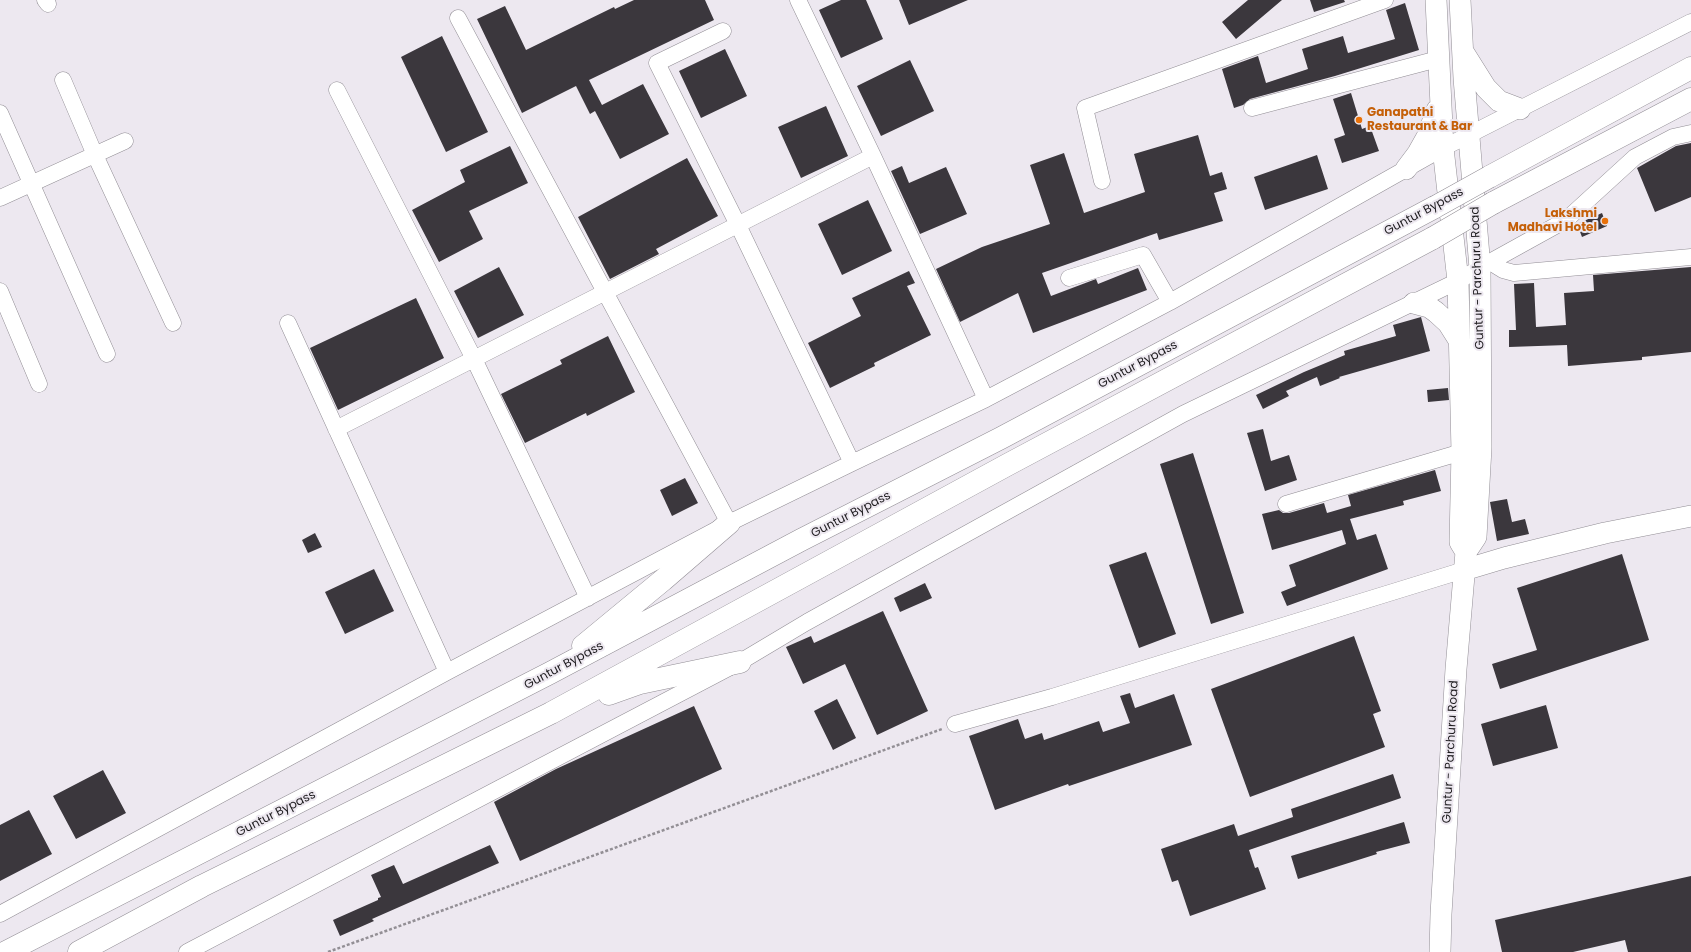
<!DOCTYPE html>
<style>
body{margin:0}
canvas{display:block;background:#ede8f0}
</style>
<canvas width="1691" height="952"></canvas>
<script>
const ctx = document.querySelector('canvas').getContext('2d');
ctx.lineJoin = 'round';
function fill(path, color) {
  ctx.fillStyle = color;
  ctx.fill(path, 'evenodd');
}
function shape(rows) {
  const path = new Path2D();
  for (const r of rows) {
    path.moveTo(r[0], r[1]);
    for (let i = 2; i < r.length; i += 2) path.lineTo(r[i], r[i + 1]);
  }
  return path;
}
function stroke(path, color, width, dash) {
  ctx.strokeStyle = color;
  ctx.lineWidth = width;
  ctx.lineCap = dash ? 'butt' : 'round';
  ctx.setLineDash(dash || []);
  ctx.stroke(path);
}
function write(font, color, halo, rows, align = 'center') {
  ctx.font = font + ' Poppins,sans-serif';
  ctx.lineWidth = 4;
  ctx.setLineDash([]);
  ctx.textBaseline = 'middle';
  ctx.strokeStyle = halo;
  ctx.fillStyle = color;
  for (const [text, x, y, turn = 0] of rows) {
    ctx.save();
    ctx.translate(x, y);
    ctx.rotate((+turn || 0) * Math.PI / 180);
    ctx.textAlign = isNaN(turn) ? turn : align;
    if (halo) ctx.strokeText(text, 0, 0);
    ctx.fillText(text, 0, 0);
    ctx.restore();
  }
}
fill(shape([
 [634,0,705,0,714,20,589,80,602,105,643,84,669,134,620,159,595,111,590,114,576,86,522,113,477,19,505,6,526,50,614,7,615,9],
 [841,0,866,0,883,39,841,58,819,10],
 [899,0,968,0,909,25],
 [1248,0,1282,0,1236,39,1222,22],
 [1310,0,1344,0,1345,2,1314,12],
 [1405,3,1419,50,1335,76,1250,99,1243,105,1234,108,1222,69,1258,56,1266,83,1308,69,1302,49,1343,36,1348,53,1395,39,1386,10],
 [442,36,488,132,446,152,401,57],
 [725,49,747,96,701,118,679,71],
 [910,60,934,111,881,136,857,86],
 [1351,93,1362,129,1370,126,1379,151,1342,163,1334,139,1345,135,1333,99],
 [826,106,848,156,801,178,778,127],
 [1198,135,1210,176,1222,172,1227,189,1214,193,1223,221,1159,240,1157,233,1042,273,1051,296,1096,279,1098,284,1138,268,1147,290,1033,333,1018,293,960,322,936,269,982,247,1050,224,1030,165,1064,153,1084,213,1145,192,1134,154],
 [1691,143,1691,197,1655,212,1637,168,1676,146],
 [510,146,528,183,469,211,483,239,439,262,412,210,465,182,460,170],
 [1317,155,1328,189,1265,210,1254,177],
 [687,158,718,216,656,249,659,254,610,279,578,217],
 [902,166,909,183,946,167,967,214,920,234,891,171],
 [868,200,892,251,842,275,818,224],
 [1602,213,1607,226,1582,237,1577,224],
 [499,267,524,315,478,338,454,291],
 [1691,267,1691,352,1642,357,1642,360,1568,366,1567,345,1509,347,1509,330,1516,330,1514,284,1534,283,1536,327,1566,325,1564,293,1594,291,1593,275],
 [909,271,915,283,907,286,931,335,874,363,875,366,830,388,808,343,861,316,852,298],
 [416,298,444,358,338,410,310,348],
 [1421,317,1430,351,1339,377,1340,378,1320,386,1317,377,1286,391,1289,396,1263,409,1256,395,1304,372,1345,355,1344,351,1396,336,1393,325],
 [608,336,635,392,587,416,586,413,525,443,501,394,562,364,560,360],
 [1448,388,1449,400,1428,402,1427,390],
 [1263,429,1271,461,1289,455,1297,480,1265,491,1247,433],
 [1193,453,1244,613,1211,624,1160,464],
 [1435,470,1441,491,1403,501,1404,505,1350,519,1357,540,1376,534,1388,569,1287,606,1281,592,1296,586,1289,565,1346,544,1342,530,1272,550,1262,514,1279,510,1283,513,1289,513,1324,503,1327,513,1351,506,1348,495],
 [685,478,698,503,672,516,660,490],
 [1507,499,1512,522,1525,519,1529,534,1497,541,1490,502],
 [315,533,322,547,308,553,302,540],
 [1146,552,1176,634,1139,648,1109,565],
 [1622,554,1649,640,1500,689,1492,664,1537,650,1517,588],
 [374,569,394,611,345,634,325,592],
 [925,583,932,598,900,612,894,598],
 [883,611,928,711,877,735,845,664,803,684,786,647,811,636,814,643],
 [1354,636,1381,711,1373,714,1385,747,1250,797,1211,689],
 [1130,693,1135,708,1174,694,1192,745,1069,786,1068,784,995,810,969,736,1018,719,1025,739,1042,733,1044,740,1099,721,1103,732,1130,723,1120,696],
 [837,699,856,738,833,750,814,711],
 [1546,705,1558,748,1493,766,1481,724],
 [694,706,722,769,520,861,494,802,556,769],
 [103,770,126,813,76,839,53,796],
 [1393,774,1401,798,1249,850,1255,868,1258,867,1266,889,1190,916,1178,880,1172,882,1161,849,1234,824,1238,836,1293,817,1291,809],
 [29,810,52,854,0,881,0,825],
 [1404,822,1410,843,1376,852,1377,854,1298,879,1291,856],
 [490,845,499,863,372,919,374,921,340,936,333,920,378,900,378,898,381,897,371,875,394,865,403,884],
 [1691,876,1691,952,1628,952,1625,940,1573,952,1502,952,1495,920]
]), '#3b373d');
const minor = shape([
 [45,0,48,4],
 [798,0,873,156,986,399],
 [458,18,729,523],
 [723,31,657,63,738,225,852,463],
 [63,80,95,155,173,323],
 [337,90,474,359,588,598],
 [1252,108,1438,59],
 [0,113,107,354],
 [1102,181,1085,108,1385,0],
 [0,198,125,141],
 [1490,262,1503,270,1514,273,1691,257],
 [1069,278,1143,255,1170,302],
 [0,291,39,384],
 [288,323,447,672],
 [336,429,873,156],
 [1286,504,1462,452],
 [955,724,1052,697,1464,570],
 [0,914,447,672,729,523,852,463,986,399,1170,302,1443,148,1691,22],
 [187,952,740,662,807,622,1183,414,1458,281,1490,262,1566,220,1635,157,1673,137,1691,133]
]);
const major = shape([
 [1436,0,1443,148,1458,281,1462,452,1460,542,1466,552,1456,669,1441,914,1440,952],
 [1460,0,1464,78,1480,268,1481,448,1476,537,1466,552],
 [1464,53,1486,88,1499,101,1520,109],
 [1406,169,1418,153,1427,137,1437,110],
 [1414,303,1429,307,1436,312,1448,323,1460,342],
 [1464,570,1504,558,1605,533,1691,516]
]);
const highway = shape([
 [1489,177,1691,68],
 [1493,203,1691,99],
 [583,646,663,580,729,523],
 [609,694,640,683,740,662],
 [6,952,550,673,801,540,1001,438,1435,207],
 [79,952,202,886,551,713,1007,465,1433,238]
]);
stroke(minor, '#928e95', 17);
stroke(major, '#928e95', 22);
stroke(highway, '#928e95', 23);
stroke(shape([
 [328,952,942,729]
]), '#938f95', 2.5, [3, 2]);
stroke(minor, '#fff', 16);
stroke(major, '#fff', 21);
stroke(highway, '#fff', 22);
const highwayBridge = shape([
 [1435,207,1489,177],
 [1433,238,1493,203]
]);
stroke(highwayBridge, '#928e95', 23, []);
stroke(highwayBridge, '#fff', 22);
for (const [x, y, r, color] of [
 [1359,120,4,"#e8710a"],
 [1605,221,4,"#e8710a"]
]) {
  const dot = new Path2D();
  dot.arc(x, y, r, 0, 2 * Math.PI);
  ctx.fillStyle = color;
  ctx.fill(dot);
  stroke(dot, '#ede8f0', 1.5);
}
write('bold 12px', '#c56008', '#ede8f0', [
 ["Ganapathi",1367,113],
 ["Restaurant & Bar",1367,127],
 ["Lakshmi",1597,214,"right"],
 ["Madhavi Hotel",1597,228,"right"]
], 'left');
write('12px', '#1d1b1e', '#ede8f0', [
 ["Guntur Bypass",1424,212,-28],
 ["Guntur - Parchuru Road",1478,278,-92],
 ["Guntur Bypass",1138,365,-28],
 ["Guntur Bypass",851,515,-27],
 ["Guntur Bypass",564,666,-28],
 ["Guntur - Parchuru Road",1451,752,-87],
 ["Guntur Bypass",276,814,-27]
]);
</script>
